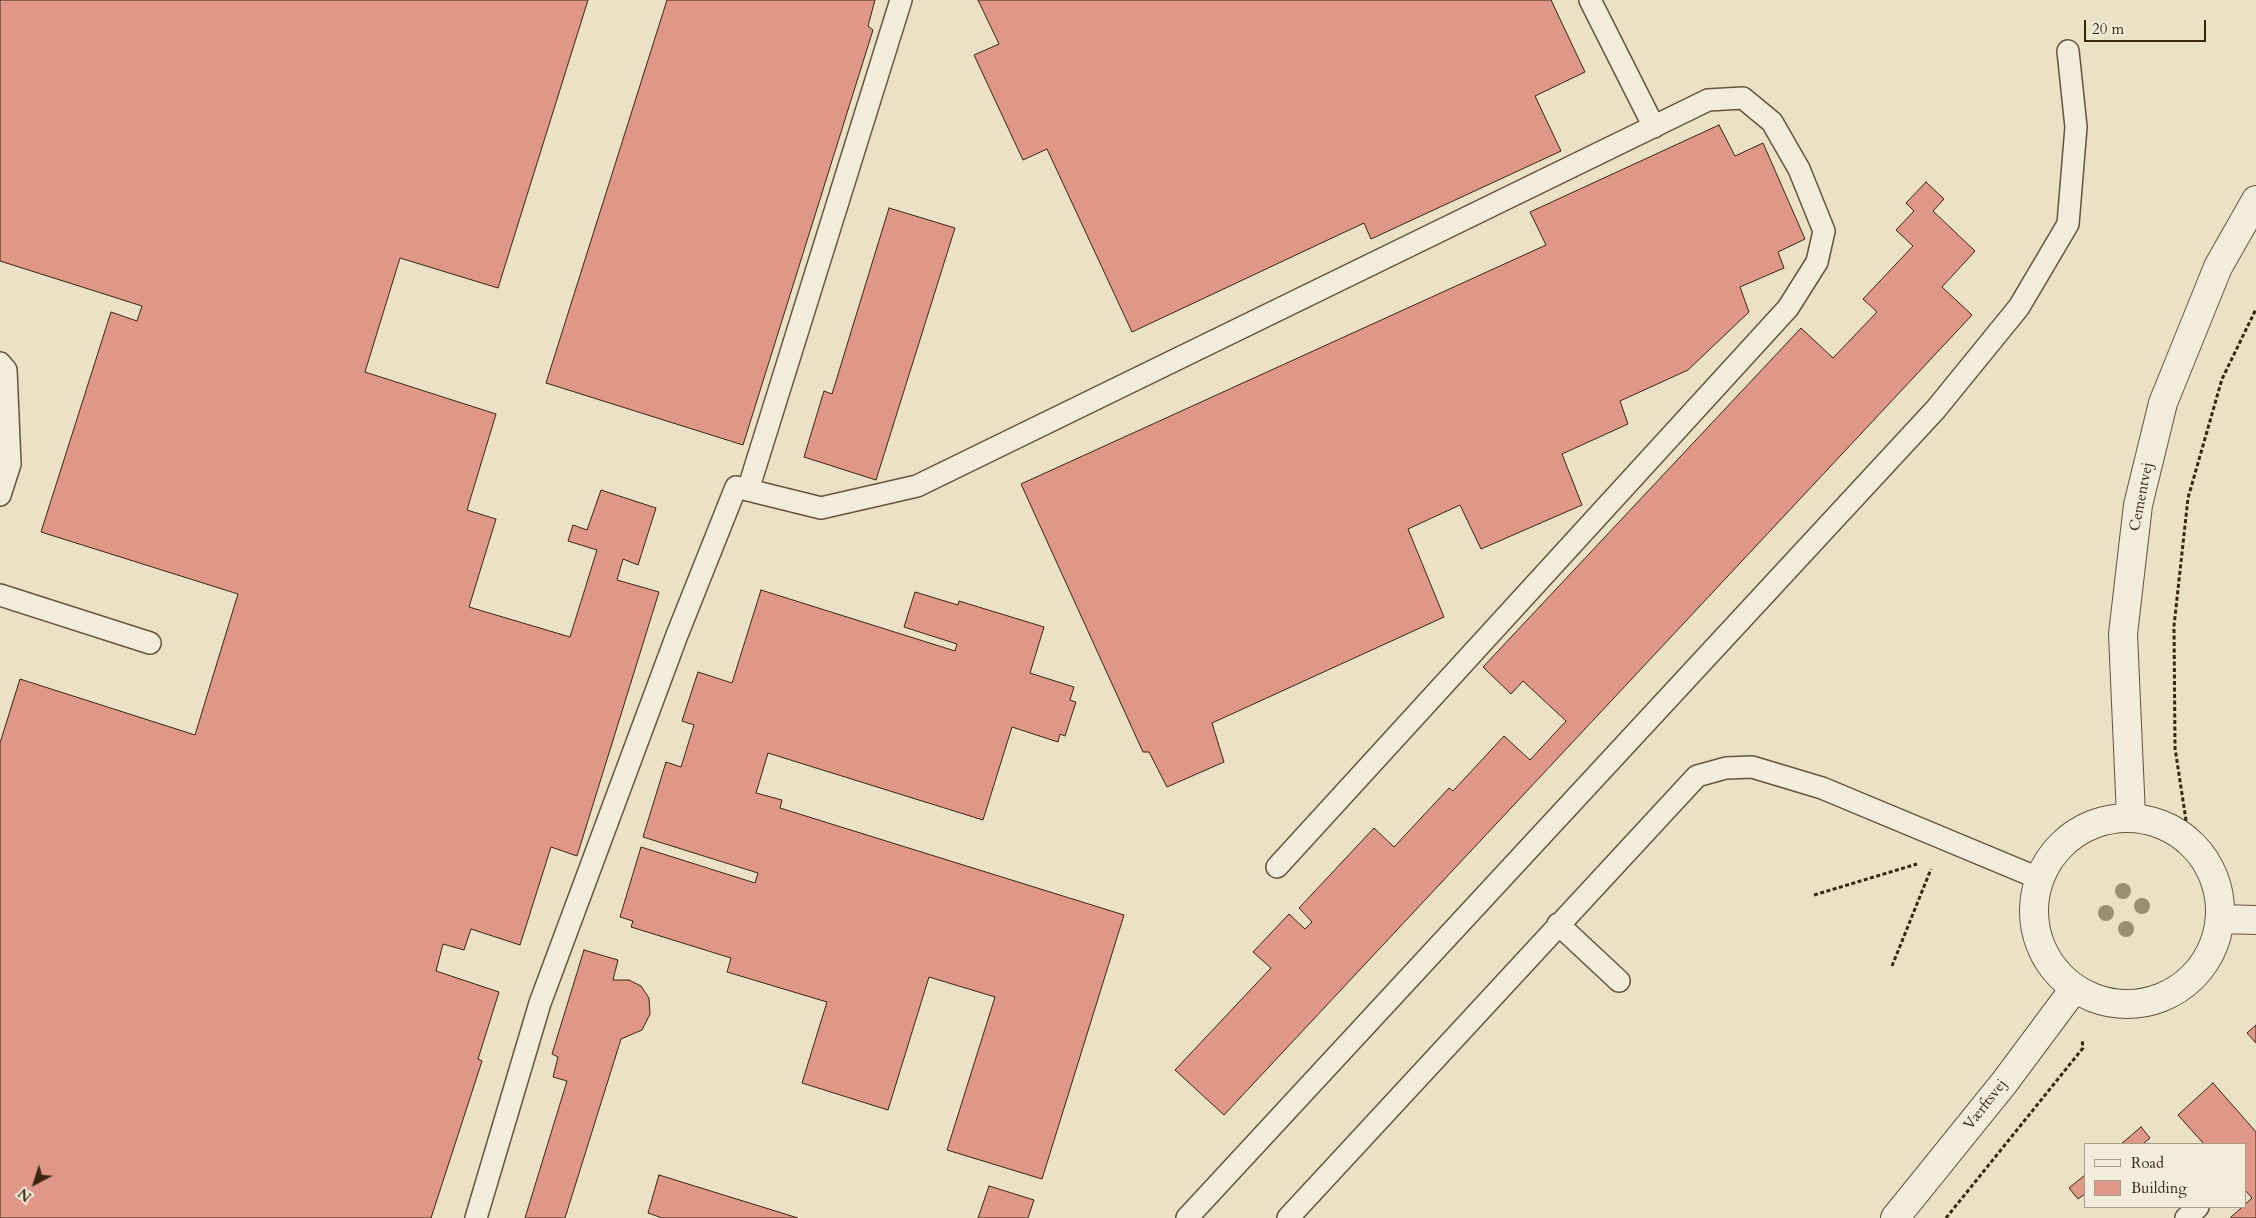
<!DOCTYPE html>
<meta charset="utf-8">
<style>
body{margin:0}
#map{position:relative;width:2256px;height:1218px;overflow:hidden;background:#ebe1c7;font-family:Cardo,serif}
canvas{display:block}
.legend{position:absolute;left:2084px;top:1143px;width:162px;height:65px;box-sizing:border-box;background:#f2ecdb;border:1px solid #a89c89;margin:0;padding:6px 9px;list-style:none;font-size:15px;color:#3a250d}
.legend li{display:flex;align-items:center;gap:10px;height:25px}
.legend b{width:25px;border:1px solid #a89c89}
.north{position:absolute;left:10px;top:1158px;width:50px;height:50px;-webkit-text-stroke:4px #f2ecdb;paint-order:stroke;rotate:220deg;font-size:14px;font-weight:700;line-height:20px;text-align:center;color:#3a250d}
.north::after{content:'';display:block;margin:auto;width:18px;height:22px;background:#3a250d;clip-path:polygon(50% 0,100% 100%,50% 72%,0 100%)}
.scale{position:absolute;left:2084px;top:20px;width:122px;height:22px;box-sizing:border-box;border:2px solid #3a250d;border-top:0;padding-left:6px;font-size:15px;line-height:18px;white-space:nowrap;color:#3a250d;-webkit-text-stroke:4px #f2ecdb;paint-order:stroke}
</style>
<div id="map">
<canvas width="2256" height="1218"></canvas>
<ul class="legend">
<li><b style="height:6px;background:#f2ecdb"></b>Road</li>
<li><b style="height:14px;background:#df9888"></b>Building</li>
</ul>
<div class="north">N</div>
<div class="scale">20 m</div>
</div>
<script>
const ctx = document.querySelector('canvas').getContext('2d');
ctx.lineJoin = 'round';
function fill(path, color) {
  ctx.fillStyle = color;
  ctx.fill(path, 'evenodd');
}
function shape(rows) {
  const path = new Path2D();
  for (const r of rows) {
    if (r.length === 3) {
      path.moveTo(r[0] + r[2], r[1]);
      path.arc(r[0], r[1], r[2], 0, 2 * Math.PI);
      continue;
    }
    path.moveTo(r[0], r[1]);
    for (let i = 2; i < r.length; i += 2) path.lineTo(r[i], r[i + 1]);
  }
  return path;
}
function stroke(path, color, width, dash) {
  ctx.strokeStyle = color;
  ctx.lineWidth = width;
  ctx.lineCap = dash ? 'butt' : 'round';
  ctx.setLineDash(dash || []);
  ctx.stroke(path);
}
function write(font, color, halo, rows, align = 'center') {
  ctx.font = font + ' Cardo,serif';
  ctx.lineWidth = 4;
  ctx.setLineDash([]);
  ctx.textBaseline = 'middle';
  ctx.strokeStyle = halo;
  ctx.fillStyle = color;
  for (const [text, x, y, turn = 0] of rows) {
    ctx.save();
    ctx.translate(x, y);
    ctx.rotate((+turn || 0) * Math.PI / 180);
    ctx.textAlign = isNaN(turn) ? turn : align;
    if (halo) ctx.strokeText(text, 0, 0);
    ctx.fillText(text, 0, 0);
    ctx.restore();
  }
}
const building = shape([
 [0,0,588,0,498,288,400,258,365,372,496,414,467,510,496,519,469,607,570,637,597,550,568,541,573,525,587,530,601,490,656,508,638,565,623,559,617,580,659,592,577,856,551,847,520,945,471,929,464,950,443,944,436,971,499,992,478,1059,482,1061,431,1218,0,1218,0,743,20,679,195,735,238,594,41,532,111,312,137,321,142,306,0,261,0,0],
 [667,0,875,0,868,26,873,30,743,445,546,383,667,0],
 [978,0,1551,0,1585,72,1535,96,1561,151,1371,239,1364,223,1132,332,1047,149,1023,160,974,55,999,44,978,0],
 [1719,125,1735,156,1763,143,1805,239,1778,252,1784,268,1740,287,1749,312,1688,370,1620,401,1628,424,1562,454,1582,505,1481,549,1460,505,1408,529,1444,617,1212,723,1224,762,1167,787,1149,752,1143,752,1021,484,1546,245,1530,212,1719,125],
 [1926,182,1944,199,1933,211,1975,251,1942,287,1972,315,1224,1115,1175,1070,1271,968,1253,952,1289,914,1305,929,1312,922,1299,908,1374,828,1394,847,1449,788,1453,791,1504,736,1530,760,1566,721,1523,681,1511,694,1483,667,1801,328,1833,358,1877,312,1863,299,1913,246,1896,230,1914,211,1906,203,1926,182],
 [889,208,955,228,876,480,804,457,824,391,832,394,889,208],
 [761,590,955,651,957,644,904,627,915,592,958,605,959,601,1044,627,1030,673,1074,687,1070,700,1076,702,1065,736,1060,734,1058,742,1012,727,983,820,768,753,756,793,782,800,780,808,1124,915,1042,1179,947,1150,995,997,929,977,888,1110,802,1083,827,1002,727,972,731,958,631,927,633,921,620,917,641,847,755,883,758,873,643,837,666,762,681,767,694,725,682,721,698,672,732,683,761,590],
 [584,950,618,960,613,980,629,980,641,986,649,998,650,1014,642,1030,621,1039,565,1218,525,1218,567,1081,553,1077,558,1057,552,1054,584,950],
 [2256,1025,2256,1043,2247,1033,2256,1025],
 [2213,1083,2256,1132,2256,1218,2230,1218,2252,1198,2245,1190,2245,1144,2204,1144,2178,1115,2213,1083],
 [2141,1127,2150,1138,2143,1144,2121,1144,2141,1127],
 [659,1175,798,1218,662,1218,648,1213,659,1175],
 [2085,1175,2085,1194,2078,1199,2069,1188,2085,1175],
 [989,1186,1034,1200,1028,1218,978,1218,989,1186]
]);
fill(building, '#df9888');
stroke(building, '#3a250d', 1);
const service = shape([
 [1590,0,1654,127],
 [0,363,6,370,10,464,0,495],
 [748,490,901,0],
 [0,595,150,643],
 [1558,924,1619,981],
 [476,1218,540,1003,677,635,736,487,821,508,917,486,1708,100,1743,98,1772,122,1799,169,1824,231,1817,262,1788,308,1277,867],
 [1187,1218,1936,409,2019,307,2068,224,2076,127,2068,51],
 [1288,1218,1697,776,1726,768,1752,767,1822,788,2038,878],
 [2186,1218,2198,1207]
]);
const minor = shape([
 [2131,816,2123,634,2138,505,2163,403,2218,267,2256,200]
]);
const tertiary = shape([
 [2127,911,93],
 [2221,919,2256,920],
 [1895,1218,2004,1083,2074,989]
]);
stroke(service, '#66543c', 24);
stroke(minor, '#66543c', 30);
stroke(tertiary, '#66543c', 30);
stroke(shape([
 [2189,840,2175,748,2174,626,2188,498,2222,379,2256,309],
 [1814,895,1917,864],
 [1892,966,1931,869],
 [1946,1218,2083,1048,2082,1039]
]), '#3a250d', 3, [4, 2.5]);
stroke(service, '#f2ecdb', 21);
stroke(minor, '#f2ecdb', 28);
stroke(tertiary, '#f2ecdb', 28);
ctx.fillStyle = '#9a8f74';
for (const [x, y] of [
 [2123,891],
 [2142,906],
 [2106,913],
 [2126,929]
]) {
  ctx.beginPath();
  ctx.arc(x, y, 8, 0, 2 * Math.PI);
  ctx.fill();
}
write('15px', '#3a250d', '#f2ecdb', [
 ["Cementvej",2142,497,-79],
 ["Værftsvej",1986,1105,-52]
]);
</script>
